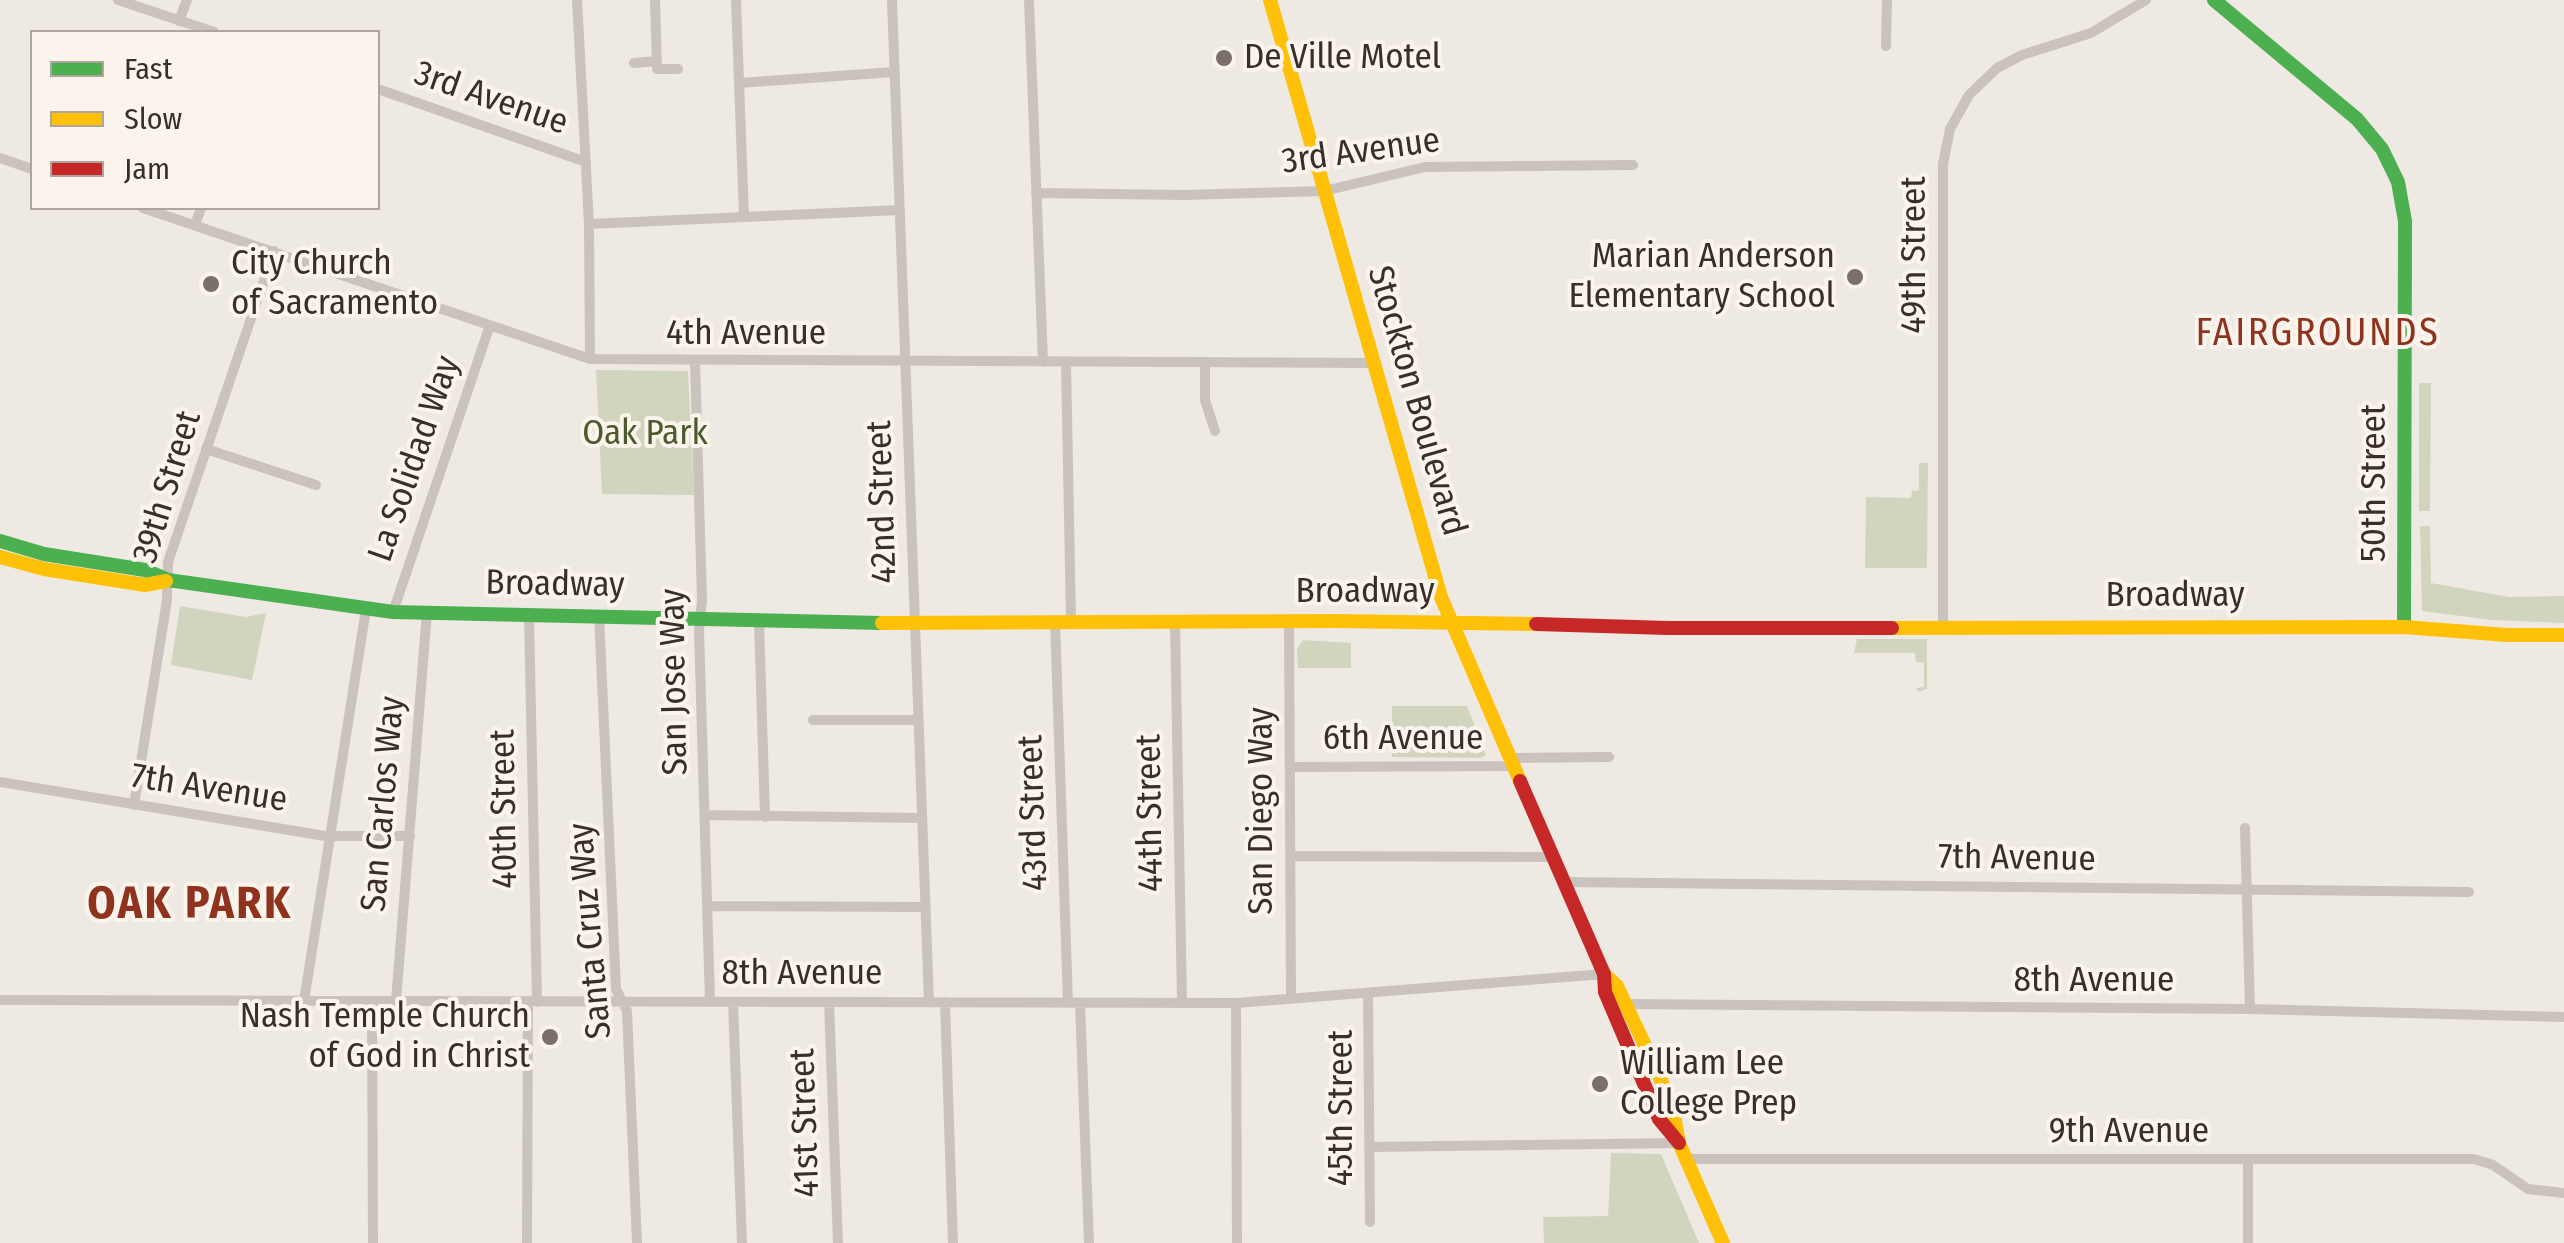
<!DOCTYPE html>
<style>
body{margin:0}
#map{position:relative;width:2564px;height:1243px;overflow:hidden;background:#efe9e4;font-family:"Fira Sans Condensed",sans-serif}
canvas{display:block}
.legend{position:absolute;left:30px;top:30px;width:350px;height:180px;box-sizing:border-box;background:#fbf4ec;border:2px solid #aea59e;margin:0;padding:12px 18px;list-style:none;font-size:30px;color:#3b2e2a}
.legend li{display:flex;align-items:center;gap:20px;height:50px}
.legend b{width:50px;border:2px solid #aea59e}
</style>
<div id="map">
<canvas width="2564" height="1243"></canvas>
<ul class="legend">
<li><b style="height:12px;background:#4caf50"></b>Fast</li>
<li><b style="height:12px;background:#ffc107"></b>Slow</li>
<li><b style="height:12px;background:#c62828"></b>Jam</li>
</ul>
</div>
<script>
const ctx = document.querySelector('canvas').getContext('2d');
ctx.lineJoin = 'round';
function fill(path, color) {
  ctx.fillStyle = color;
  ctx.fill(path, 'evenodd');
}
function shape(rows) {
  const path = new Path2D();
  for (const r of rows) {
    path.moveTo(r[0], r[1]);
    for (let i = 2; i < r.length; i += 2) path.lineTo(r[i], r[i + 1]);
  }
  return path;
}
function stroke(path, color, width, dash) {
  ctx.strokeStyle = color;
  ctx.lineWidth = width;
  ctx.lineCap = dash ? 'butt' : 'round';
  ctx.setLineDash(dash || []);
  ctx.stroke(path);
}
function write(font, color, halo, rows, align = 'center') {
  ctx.font = font + ' "Fira Sans Condensed",sans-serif';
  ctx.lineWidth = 8;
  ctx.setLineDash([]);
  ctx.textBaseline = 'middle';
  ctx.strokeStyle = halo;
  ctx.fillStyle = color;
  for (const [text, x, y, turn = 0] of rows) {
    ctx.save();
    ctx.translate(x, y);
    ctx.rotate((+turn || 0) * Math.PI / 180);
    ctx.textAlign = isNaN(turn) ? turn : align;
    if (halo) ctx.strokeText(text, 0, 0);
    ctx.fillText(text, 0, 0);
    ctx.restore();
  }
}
fill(shape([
 [596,370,688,371,694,495,602,494],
 [2419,383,2431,383,2430,511,2419,511],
 [1919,463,1928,463,1927,568,1865,568,1866,497,1911,498,1912,491,1919,490],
 [2420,526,2430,526,2431,583,2509,597,2564,596,2564,623,2492,620,2422,611],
 [180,606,246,617,266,613,252,680,171,665],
 [1857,639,1927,639,1927,689,1918,692,1916,688,1924,687,1924,663,1916,662,1915,653,1854,653],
 [1303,640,1351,643,1351,668,1298,668,1297,649],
 [1392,706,1467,706,1486,755,1481,758,1392,757],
 [1611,1153,1661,1154,1699,1243,1544,1243,1543,1217,1608,1216]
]), '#d2d5be');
stroke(shape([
 [118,0,214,32],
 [577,0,589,224,590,359],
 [655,0,657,69,678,69],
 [736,0,744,217],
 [892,0,929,1002],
 [1029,0,1043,362],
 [179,21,187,0],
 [1886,46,1887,0],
 [634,63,657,61],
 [739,83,894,72],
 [378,89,586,162],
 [0,158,32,169],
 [1036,193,1184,195,1324,191,1425,167,1633,165],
 [143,208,590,359,1374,363],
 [589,224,900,210],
 [195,225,201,208],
 [695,361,702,600,699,631,710,1002],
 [1066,362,1071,621],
 [1205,363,1205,400,1215,431],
 [206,449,316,485],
 [393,612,490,325],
 [529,615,537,1002],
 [599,615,616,989,627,1011,637,1243],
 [759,620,765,817],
 [1055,621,1068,1003],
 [1175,621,1182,1003],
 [1289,621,1291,999],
 [1943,625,1943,164,1950,129,1969,95,1997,68,2022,55,2091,33,2146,0],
 [813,720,917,720],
 [1511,758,1609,757],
 [1290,767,1516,766],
 [0,782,325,836,410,836],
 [134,805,167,600,168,562,274,251],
 [705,815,921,818],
 [2245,828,2250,1009],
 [1290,856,1553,857],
 [1564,882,2469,892],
 [708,906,925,907],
 [1368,994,1370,1222],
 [0,1000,1236,1003,1604,974],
 [304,1001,366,609],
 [372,1001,373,1243],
 [396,1001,427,612],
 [733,1002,742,1243],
 [829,1002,838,1243],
 [945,1002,953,1243],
 [1080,1003,1089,1243],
 [1236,1003,1237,1243],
 [1624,1004,2250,1009,2564,1017],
 [1369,1147,1679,1143],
 [1686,1159,2474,1159,2493,1165,2528,1189,2564,1193],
 [2248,1159,2248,1243],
 [527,1243,528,1001]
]), '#c9c2bd', 10);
stroke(shape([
 [2214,0,2357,119,2382,149,2398,182,2405,221,2404,627],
 [0,541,44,554,145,570,168,580,393,612,882,623]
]), '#4caf50', 14);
stroke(shape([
 [1270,0,1441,597,1520,781],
 [0,557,44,569,145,585,166,581],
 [882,623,1336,621,1536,624],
 [1892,628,2404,627,2507,635,2564,635],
 [1604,974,1617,986,1657,1071,1673,1109,1679,1143,1723,1243]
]), '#ffc107', 14);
stroke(shape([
 [1536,624,1668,628,1892,628],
 [1520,781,1604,974,1605,992,1659,1119,1679,1143]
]), '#c62828', 14);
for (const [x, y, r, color] of [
 [1224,58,10,"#7a6f6b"],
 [1855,277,10,"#7a6f6b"],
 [211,284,10,"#7a6f6b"],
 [550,1037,10,"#7a6f6b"],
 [1600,1084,10,"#7a6f6b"]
]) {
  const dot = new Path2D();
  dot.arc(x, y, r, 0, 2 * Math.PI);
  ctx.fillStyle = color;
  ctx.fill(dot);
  stroke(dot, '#fbf4ec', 4);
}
write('35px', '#3b2e2a', '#fbf4ec', [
 ["De Ville Motel",1244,58],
 ["Marian Anderson",1835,257,"right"],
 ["Elementary School",1835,297,"right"],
 ["City Church",231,264],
 ["of Sacramento",231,304],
 ["Nash Temple Church",530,1017,"right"],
 ["of God in Christ",530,1057,"right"],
 ["William Lee",1620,1064],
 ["College Prep",1620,1104]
], 'left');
write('35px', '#3b2e2a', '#fbf4ec', [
 ["3rd Avenue",491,99,19],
 ["3rd Avenue",1361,152,-8],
 ["49th Street",1915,255,-90],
 ["4th Avenue",746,334],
 ["Stockton Boulevard",1416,401,74],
 ["La Solidad Way",415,459,-71],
 ["50th Street",2375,483,-90],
 ["39th Street",168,487,-73],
 ["42nd Street",883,502,-92],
 ["Broadway",555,585,1],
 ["Broadway",1365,592],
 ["Broadway",2175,596],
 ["San Jose Way",675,682,-91],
 ["6th Avenue",1403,739],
 ["7th Avenue",209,789,9],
 ["San Carlos Way",384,804,-85],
 ["40th Street",505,809,-91],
 ["San Diego Way",1262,811,-90],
 ["43rd Street",1034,813,-92],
 ["44th Street",1151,813,-91],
 ["7th Avenue",2017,859,1],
 ["Santa Cruz Way",591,931,-95],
 ["8th Avenue",802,974],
 ["8th Avenue",2094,981],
 ["45th Street",1342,1108,-90],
 ["41st Street",806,1123,-92],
 ["9th Avenue",2129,1132]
]);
write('35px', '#4c5b2c', '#fbf4ec', [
 ["Oak Park",645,434]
]);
ctx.letterSpacing = '2.5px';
write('38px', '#8f331e', '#fbf4ec', [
 ["FAIRGROUNDS",2318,334]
]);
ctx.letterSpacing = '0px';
ctx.letterSpacing = '2.5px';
write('bold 45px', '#8f331e', '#fbf4ec', [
 ["OAK PARK",190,905]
]);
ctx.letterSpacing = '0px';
</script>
